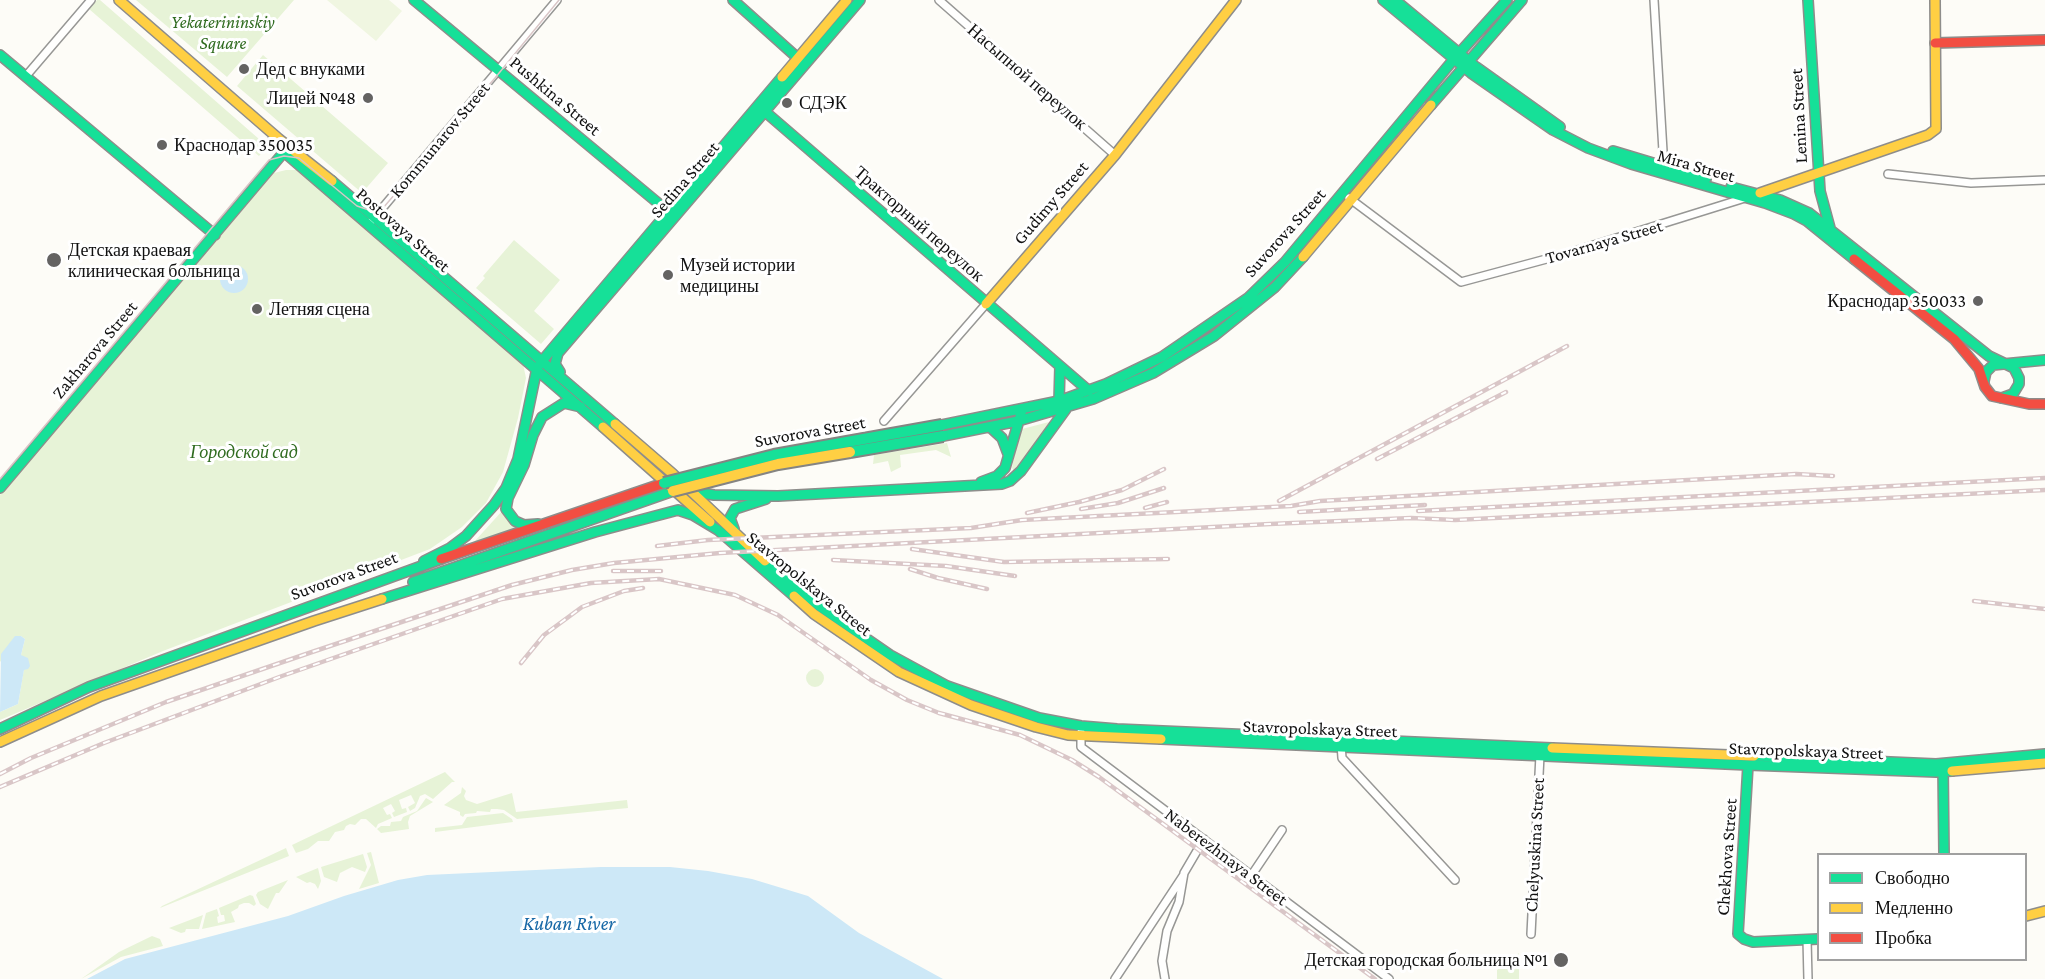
<!DOCTYPE html>
<meta charset="utf-8">
<style>
body{margin:0}
#map{position:relative;width:2045px;height:979px;overflow:hidden;background:#fdfcf7;font-family:"Crimson Pro",serif}
canvas{display:block}
.legend{position:absolute;left:1817px;top:853px;width:210px;height:108px;box-sizing:border-box;background:#fff;border:2px solid #a0a0a0;margin:0;padding:8px 10px;list-style:none;font-size:18px;color:#111}
.legend li{display:flex;align-items:center;gap:12px;height:30px}
.legend b{width:30px;border:2px solid #a0a0a0}
</style>
<div id="map">
<canvas width="2045" height="979"></canvas>
<ul class="legend">
<li><b style="height:8px;background:#16e098"></b>Свободно</li>
<li><b style="height:8px;background:#ffcf43"></b>Медленно</li>
<li><b style="height:8px;background:#f24e42"></b>Пробка</li>
</ul>
</div>
<script>
const ctx = document.querySelector('canvas').getContext('2d');
ctx.lineJoin = 'round';
function fill(path, color) {
  ctx.fillStyle = color;
  ctx.fill(path, 'evenodd');
}
function shape(rows) {
  const path = new Path2D();
  for (const r of rows) {
    if (r.length === 3) {
      path.moveTo(r[0] + r[2], r[1]);
      path.arc(r[0], r[1], r[2], 0, 2 * Math.PI);
      continue;
    }
    path.moveTo(r[0], r[1]);
    for (let i = 2; i < r.length; i += 2) path.lineTo(r[i], r[i + 1]);
  }
  return path;
}
function stroke(path, color, width, dash) {
  ctx.strokeStyle = color;
  ctx.lineWidth = width;
  ctx.lineCap = dash ? 'butt' : 'round';
  ctx.setLineDash(dash || []);
  ctx.stroke(path);
}
function write(font, color, halo, rows, align = 'center') {
  ctx.font = font + ' "Crimson Pro",serif';
  ctx.lineWidth = 6;
  ctx.setLineDash([]);
  ctx.textBaseline = 'middle';
  ctx.strokeStyle = halo;
  ctx.fillStyle = color;
  for (const [text, x, y, turn = 0] of rows) {
    ctx.save();
    ctx.translate(x, y);
    ctx.rotate((+turn || 0) * Math.PI / 180);
    ctx.textAlign = isNaN(turn) ? turn : align;
    if (halo) ctx.strokeText(text, 0, 0);
    ctx.fillText(text, 0, 0);
    ctx.restore();
  }
}
fill(shape([
 [97,0,100,0,267,146,259,156,89,9],
 [136,0,294,0,227,77],
 [263,55,388,163,362,193,237,86],
 [286,170,296,170,305,177,523,364,526,378,518,418,503,472,486,503,462,527,430,549,163,651,0,720,0,712,18,704,24,669,21,655,25,639,21,636,0,662,0,495,274,173],
 [514,240,560,280,534,311,554,329,541,344,476,288,485,278,483,276],
 [1049,422,1029,453,1014,471,1012,468,1014,457,1022,429],
 [947,443,951,457,936,450,900,455,901,467,891,472,888,461,873,464,874,455],
 [503,510,518,527,474,542],
 [815,678,9],
 [445,772,455,782,452,782,433,799,425,794,420,796,415,808,410,811,408,807,415,803,411,795,399,800,402,809,406,808,407,812,394,817,392,813,395,811,391,804,383,808,387,815,390,814,392,818,378,824,376,828,366,819,361,819,355,825,350,824,346,826,344,830,335,832,329,841,318,841,308,849,296,853,292,845],
 [462,787,466,791,464,796,466,800,477,804,512,793,516,812,627,800,628,808,517,819,504,810,497,809,491,809,490,812,477,811,476,813,465,814,463,817,460,815,460,812,444,805,461,793],
 [426,798,433,802,410,816,408,822,409,829,381,833,377,829,381,826,390,826,391,822,401,821,403,817,417,811],
 [503,813,512,819,513,822,435,832,435,828,462,825,467,817],
 [286,848,289,856,160,908,162,906],
 [371,852,379,883,359,889,371,865,367,853],
 [363,854,367,867,365,872,352,867,340,873,337,882,324,877,321,867],
 [318,868,321,881,318,889,315,884,310,882,307,883,296,877],
 [288,880,279,893,276,893,268,909,260,904,256,895,258,892],
 [250,895,253,896,256,904,254,906,249,903,244,903,239,905,238,908,231,912,235,922,202,929,206,913,217,909,219,916,217,917,218,923,225,921,224,915,221,915,219,908],
 [203,915,199,929,186,929,185,932,181,933,169,928],
 [152,936,160,939,163,946,121,957,81,979,119,952],
 [1519,953,1519,979,1497,979,1497,970]
]), '#e7f3d7');
fill(shape([
 [327,0,389,0,402,11,376,41]
]), '#f0f6e1');
fill(shape([
 [234,279,14],
 [15,636,21,636,25,639,21,655,28,658,30,666,28,669,24,670,18,704,0,712,1,654],
 [601,867,670,867,708,871,752,879,808,896,859,933,943,979,87,979,125,959,288,916,344,896,398,880,427,875]
]), '#cde8f7');
const street = shape([
 [939,0,1115,155],
 [1654,0,1664,168],
 [26,76,91,0],
 [1888,174,1971,183,2045,180],
 [1349,198,1461,282,1565,254,1745,198],
 [369,224,557,0],
 [884,421,986,304],
 [1081,732,1081,747,1389,979],
 [1341,744,1342,758,1455,880],
 [1251,876,1282,830],
 [1531,934,1540,755],
 [1807,939,1808,979],
 [1115,979,1183,876],
 [1165,979,1162,961,1167,931,1179,902,1184,873,1204,839]
]);
const fast = shape([
 [414,0,670,213],
 [733,0,801,61],
 [1383,0,1471,73,1553,130,1588,148,1631,164,1765,203,1794,214,1807,221,1854,259],
 [1395,0,1476,67,1560,127],
 [1808,0,1820,191,1830,228],
 [0,55,215,235],
 [1431,105,1522,0],
 [762,109,1089,391],
 [273,140,284,152,603,427],
 [1613,151,1706,179],
 [332,181,615,424],
 [1731,187,1780,200,1809,213,1989,356,2014,368,2019,378,2019,384,2013,394,2002,398],
 [560,372,555,364,558,353,860,0],
 [1984,381,1986,372,1993,365,2045,360],
 [1059,401,1060,366],
 [942,425,1059,401,1106,384,1162,357,1248,298,1285,262,1454,59,1507,0],
 [990,427,1002,438,1008,454],
 [943,436,1018,421,1093,399,1153,373,1214,336,1275,287,1303,257],
 [981,482,997,476,1005,468,1022,410],
 [0,488,284,152],
 [695,492,714,495,778,496,1002,484,1010,481,1021,471,1066,409],
 [538,524,524,525,515,521,506,509,508,498,524,465,533,435,542,417,564,403,581,407],
 [734,529,730,518,735,509,766,499],
 [424,561,450,548,466,536,494,505,506,488,518,459,537,368,542,361,782,77],
 [765,561,819,606,890,655,947,686,1039,718,1081,726,1117,729,1552,748],
 [413,582,673,491],
 [382,599,595,532,678,510,693,515,718,530,794,596],
 [0,729,89,687,441,559],
 [1161,739,1748,765,1936,772,1952,771],
 [1754,756,1936,764,2045,754],
 [1748,765,1738,934,1744,939,1753,942,1818,939],
 [1943,766,1944,854]
]);
const slow = shape([
 [119,0,279,139,332,181],
 [782,77,847,0],
 [1760,193,1928,135,1936,129,1935,0],
 [1303,257,1431,105],
 [986,304,1115,155,1236,0],
 [615,424,673,474,765,561],
 [603,427,710,522],
 [794,596,814,614,899,672,971,705,1036,727,1068,735,1161,739],
 [0,742,101,696,314,621,382,599],
 [1552,748,1754,756],
 [1952,771,2045,763],
 [2026,916,2045,911]
]);
const jam = shape([
 [1935,43,2045,40],
 [1854,259,1954,339,1979,369,1985,387,1992,396,2029,404,2045,404],
 [441,559,664,483]
]);
stroke(street, '#979795', 10);
stroke(fast, '#8e8d8b', 12);
stroke(slow, '#8e8d8b', 12);
stroke(jam, '#8e8d8b', 12);
stroke(street, '#fffffe', 7);
stroke(fast, '#16e098', 9);
stroke(slow, '#ffcf43', 9);
stroke(jam, '#f24e42', 9);
stroke(shape([
 [0,479,269,160,284,156,299,158,357,206,369,210,383,208,495,78,559,0]
]), '#d9c6c7', 1.5);
const rail = shape([
 [1377,459,1506,392],
 [1279,501,1567,346],
 [1145,508,1167,502],
 [1081,509,1118,503,1164,488],
 [1418,511,2045,478],
 [1299,512,1425,505],
 [1027,513,1079,502,1122,490,1164,469],
 [657,546,708,540,971,528,1022,520,1291,506,1320,501,1616,484,1796,474,1833,476],
 [912,549,1004,562,1168,559],
 [833,560,946,566,1015,576],
 [910,569,938,578,987,589],
 [613,571,661,571],
 [1974,601,2045,609],
 [521,663,544,635,582,607,624,591,643,588],
 [0,774,31,758,166,702,312,652,512,585,572,570,614,563,720,553,1270,524,1411,518,1455,520,2045,490],
 [0,787,104,743,282,676,502,599,591,583,659,579,735,595,778,615,871,680,907,700,939,713,1020,735,1072,760,1099,777,1375,979]
]);
stroke(rail, '#d9c6c7', 4.5);
stroke(rail, '#fff', 2, [7]);
const fastBridge = shape([
 [850,452,943,436],
 [664,483,774,455,942,425]
]);
const slowBridge = shape([
 [673,491,778,464,850,452]
]);
stroke(fastBridge, '#858482', 14, []);
stroke(slowBridge, '#858482', 14, []);
stroke(fastBridge, '#16e098', 10);
stroke(slowBridge, '#ffcf43', 10);
for (const [x, y, r, color] of [
 [244,69,6,"#646362"],
 [368,98,6,"#646362"],
 [787,103,6,"#646362"],
 [162,145,6,"#646362"],
 [54,260,8,"#646362"],
 [668,275,6,"#646362"],
 [1978,301,6,"#646362"],
 [257,309,6,"#646362"],
 [1561,960,8,"#646362"]
]) {
  const dot = new Path2D();
  dot.arc(x, y, r, 0, 2 * Math.PI);
  ctx.fillStyle = color;
  ctx.fill(dot);
  stroke(dot, '#fff', 2);
}
write('italic 18px', '#2f6b1f', '#fff', [
 ["Yekaterininskiy",223,22],
 ["Square",223,43],
 ["Городской сад",244,452]
]);
write('18px', '#111', '#fff', [
 ["Дед с внуками",256,69],
 ["Лицей №48",356,98,"right"],
 ["СДЭК",799,103],
 ["Краснодар 350035",174,145],
 ["Детская краевая",68,250],
 ["клиническая больница",68,271],
 ["Музей истории",680,265],
 ["медицины",680,286],
 ["Краснодар 350033",1966,301,"right"],
 ["Летняя сцена",269,309],
 ["Детская городская больница №1",1548,960,"right"]
], 'left');
write('18px', '#111', '#fff', [
 ["Насыпной переулок",1027,77,41],
 ["Pushkina Street",555,96,40],
 ["Lenina Street",1799,116,-93],
 ["Kommunarov Street",440,140,-50],
 ["Mira Street",1696,166,16],
 ["Sedina Street",685,180,-49],
 ["Gudimy Street",1051,203,-49],
 ["Тракторный переулок",919,224,41],
 ["Postovaya Street",403,230,41],
 ["Suvorova Street",1285,233,-48],
 ["Tovarnaya Street",1604,242,-16],
 ["Zakharova Street",95,350,-50],
 ["Suvorova Street",810,432,-10],
 ["Suvorova Street",344,576,-20],
 ["Stavropolskaya Street",809,584,39],
 ["Stavropolskaya Street",1320,729,2],
 ["Stavropolskaya Street",1806,751,2],
 ["Chelyuskina Street",1535,845,-87],
 ["Naberezhnaya Street",1226,857,37],
 ["Chekhova Street",1727,857,-86]
]);
write('italic 20px', '#1768a6', '#fff', [
 ["Kuban River",569,924]
]);
</script>
